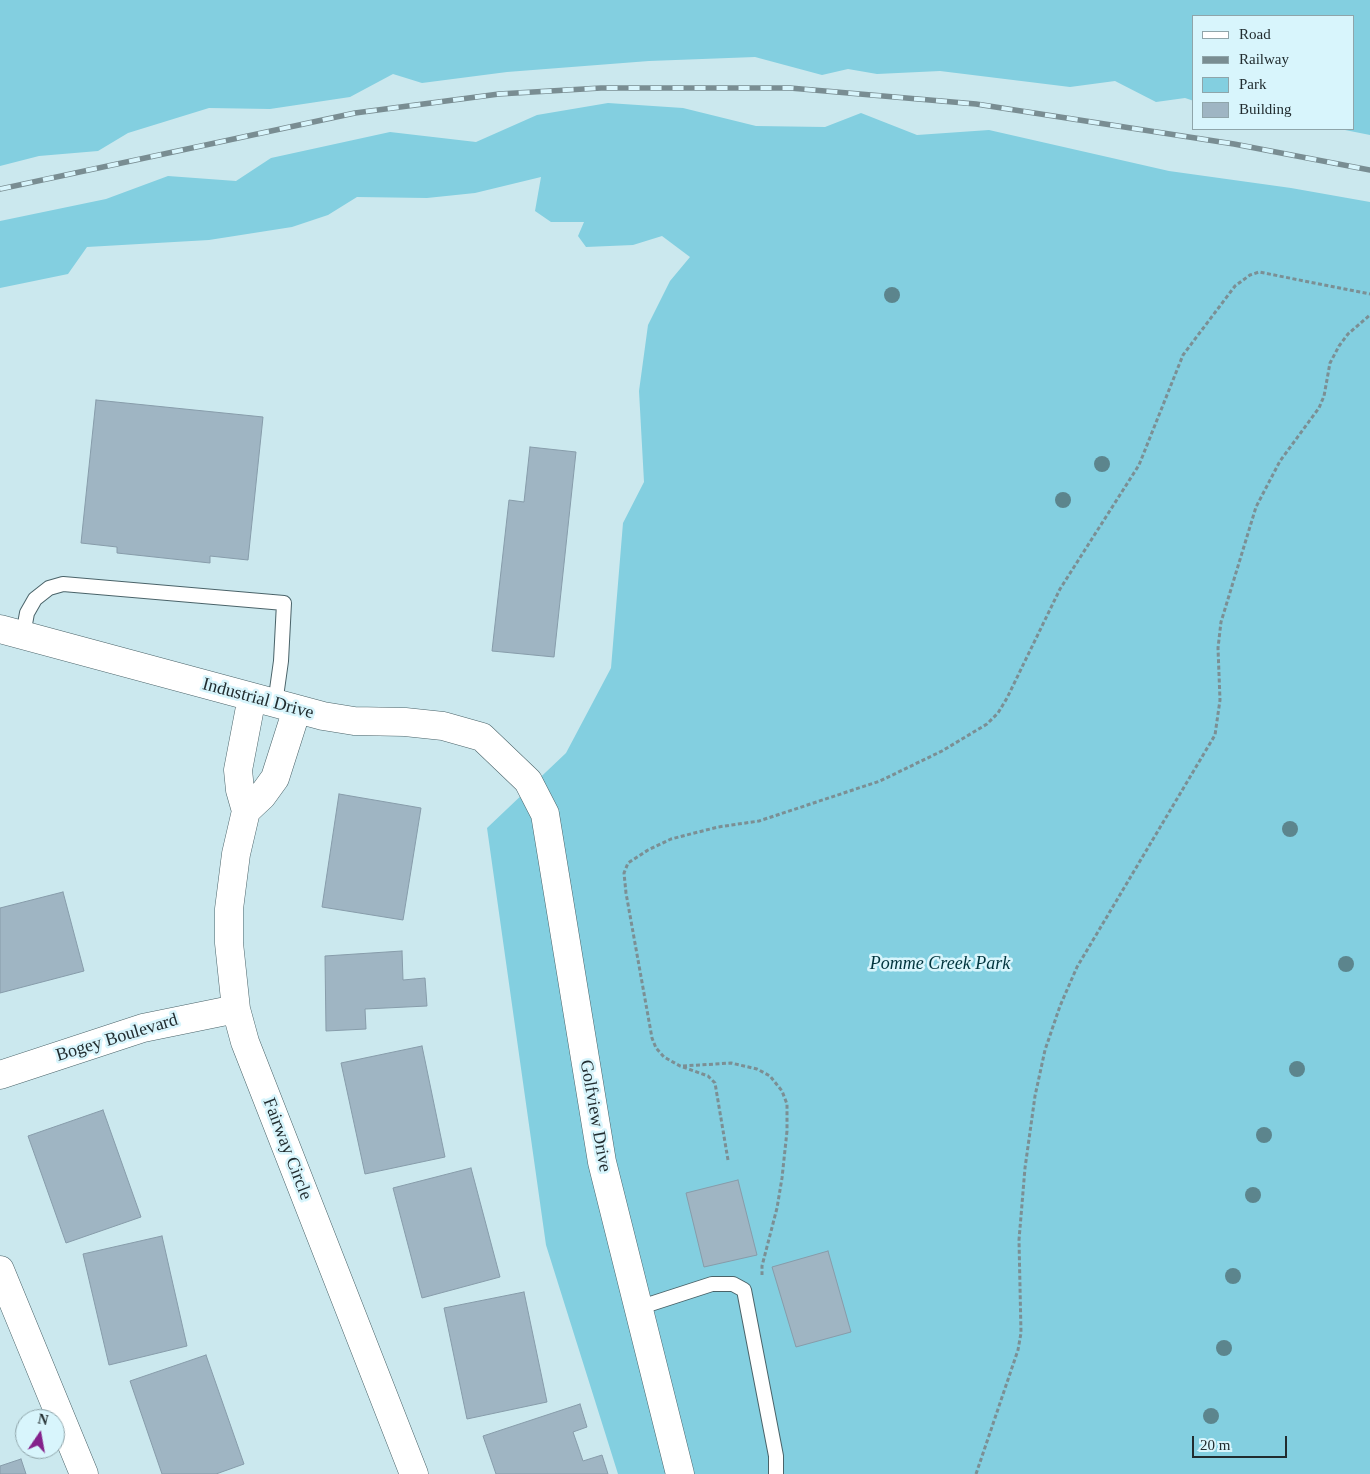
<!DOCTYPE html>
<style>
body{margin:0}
#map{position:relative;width:1370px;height:1474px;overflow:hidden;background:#cbe8ee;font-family:Georgia,serif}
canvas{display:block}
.legend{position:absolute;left:1192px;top:15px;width:162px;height:115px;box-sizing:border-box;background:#d8f5fc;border:1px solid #8fa5aa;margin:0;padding:6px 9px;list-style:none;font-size:15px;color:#212c2f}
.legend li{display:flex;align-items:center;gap:10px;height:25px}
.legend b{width:25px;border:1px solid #8fa5aa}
.north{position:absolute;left:15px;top:1409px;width:50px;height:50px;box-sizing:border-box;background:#d8f5fc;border:1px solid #8fa5aa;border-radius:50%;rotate:12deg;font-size:14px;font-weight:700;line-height:20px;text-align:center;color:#212c2f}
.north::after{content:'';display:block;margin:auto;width:18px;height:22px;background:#84218b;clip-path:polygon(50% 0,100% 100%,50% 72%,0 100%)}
.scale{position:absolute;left:1192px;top:1436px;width:95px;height:22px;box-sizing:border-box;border:2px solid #212c2f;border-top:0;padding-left:6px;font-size:15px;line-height:18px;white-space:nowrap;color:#212c2f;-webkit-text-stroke:4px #d8f5fc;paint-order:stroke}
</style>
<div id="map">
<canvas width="1370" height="1474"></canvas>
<ul class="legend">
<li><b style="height:6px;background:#fff"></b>Road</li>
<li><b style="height:6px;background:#798d92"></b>Railway</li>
<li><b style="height:14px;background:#83cfe0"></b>Park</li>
<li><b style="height:14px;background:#9fb5c3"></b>Building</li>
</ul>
<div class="north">N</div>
<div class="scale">20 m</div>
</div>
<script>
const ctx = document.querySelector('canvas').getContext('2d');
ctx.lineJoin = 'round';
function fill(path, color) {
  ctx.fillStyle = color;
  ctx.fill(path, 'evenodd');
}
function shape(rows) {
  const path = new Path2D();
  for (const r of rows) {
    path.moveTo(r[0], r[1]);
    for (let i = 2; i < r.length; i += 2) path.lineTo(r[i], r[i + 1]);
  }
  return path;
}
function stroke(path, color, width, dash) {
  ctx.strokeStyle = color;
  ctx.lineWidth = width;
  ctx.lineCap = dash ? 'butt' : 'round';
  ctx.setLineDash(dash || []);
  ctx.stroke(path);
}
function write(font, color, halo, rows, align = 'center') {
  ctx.font = font + ' Georgia,serif';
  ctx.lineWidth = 5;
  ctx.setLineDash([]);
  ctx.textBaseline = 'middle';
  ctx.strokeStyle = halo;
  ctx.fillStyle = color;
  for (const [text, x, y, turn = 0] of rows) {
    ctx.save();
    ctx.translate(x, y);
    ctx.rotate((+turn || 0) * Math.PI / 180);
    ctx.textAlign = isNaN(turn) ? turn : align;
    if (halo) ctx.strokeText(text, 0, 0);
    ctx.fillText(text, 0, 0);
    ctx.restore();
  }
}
fill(shape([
 [0,0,1370,0,1370,135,1340,129,1354,129,1354,16,1194,16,1194,101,1185,98,1156,102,1115,81,1070,87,940,71,877,74,848,69,822,75,755,57,649,61,507,72,422,83,393,74,350,97,270,109,209,108,128,133,98,151,39,156,0,166],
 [608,103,683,108,756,126,825,127,861,113,917,135,989,130,1169,171,1291,188,1370,202,1370,1474,618,1474,546,1245,487,828,566,753,611,668,623,523,644,482,639,391,648,325,670,281,690,257,662,236,633,245,586,247,578,236,584,222,551,222,535,211,541,177,475,193,427,198,357,197,328,215,292,227,209,240,87,247,68,274,0,288,0,221,106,199,168,176,236,181,271,158,390,132,476,142,537,115]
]), '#83cfe0');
const building = shape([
 [96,400,263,417,248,560,210,556,210,563,117,553,117,547,81,543,96,400],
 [530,447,576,452,554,657,492,651,509,500,524,502,530,447],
 [339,794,421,808,403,920,322,907,339,794],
 [63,892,84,971,0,993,0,908,63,892],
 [402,951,403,980,425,978,427,1006,365,1009,366,1029,326,1031,325,956,402,951],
 [422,1046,445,1157,365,1174,341,1063,422,1046],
 [103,1110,141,1217,66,1243,28,1136,103,1110],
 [471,1168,500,1277,422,1298,393,1188,471,1168],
 [738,1180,757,1255,704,1267,686,1193,738,1180],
 [162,1236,187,1346,109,1365,83,1254,162,1236],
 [828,1251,851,1332,796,1347,772,1267,828,1251],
 [524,1292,547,1402,467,1419,444,1308,524,1292],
 [206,1355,244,1464,216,1474,162,1474,130,1381,206,1355],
 [580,1404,587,1427,573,1432,583,1461,602,1455,608,1474,496,1474,483,1436,580,1404],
 [21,1459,26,1474,0,1474,0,1466,21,1459]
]);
fill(building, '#9fb5c3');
stroke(building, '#879caa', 1);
const service = shape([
 [23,635,27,613,35,599,49,588,63,584,284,603,281,661,275,704],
 [638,1308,712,1284,733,1284,744,1290,776,1456,776,1474]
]);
const minor = shape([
 [0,629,323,716,354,721,405,722,443,726,482,737,528,781,545,814,602,1162,680,1474],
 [252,697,238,770,240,790,246,811,236,854,229,909,229,943,236,1009,245,1042,414,1474],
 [246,811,262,796,275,778,297,709],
 [0,1075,143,1028,236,1009],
 [0,1270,84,1474]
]);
stroke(service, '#4a6369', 16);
stroke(minor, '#4a6369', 29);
stroke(shape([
 [683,1066,731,1063,757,1069,770,1076,782,1091,787,1104,787,1131,782,1178,777,1208,762,1266,762,1275],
 [728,1160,715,1083,708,1076,680,1066,664,1057,656,1048,652,1038,626,893,624,873,628,863,648,850,671,839,718,827,759,821,880,781,942,751,987,724,998,713,1007,698,1060,589,1139,465,1183,355,1235,286,1250,275,1259,272,1370,294],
 [976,1474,1018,1350,1021,1333,1019,1240,1025,1168,1035,1096,1045,1050,1060,1006,1077,967,1215,735,1220,700,1218,648,1221,622,1256,507,1280,461,1319,408,1324,396,1330,363,1339,346,1348,334,1370,315]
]), '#7b8f94', 3, [4, 2.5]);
stroke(service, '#fff', 14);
stroke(minor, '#fff', 28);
const rail = shape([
 [0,189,355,113,499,94,601,88,790,88,976,104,1234,144,1370,170]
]);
stroke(rail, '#798d92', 5.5);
stroke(rail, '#d8f5fc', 4, [11]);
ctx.fillStyle = '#5c858d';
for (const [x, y] of [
 [892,295],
 [1102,464],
 [1063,500],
 [1290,829],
 [1346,964],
 [1297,1069],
 [1264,1135],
 [1253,1195],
 [1233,1276],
 [1224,1348],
 [1211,1416]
]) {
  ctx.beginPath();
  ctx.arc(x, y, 8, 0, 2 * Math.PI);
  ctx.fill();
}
write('18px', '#212c2f', '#d8f5fc', [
 ["Industrial Drive",258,699,15],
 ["Bogey Boulevard",117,1038,-17],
 ["Golfview Drive",595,1116,80],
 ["Fairway Circle",287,1149,69]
]);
write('italic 18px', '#01343d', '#d8f5fc', [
 ["Pomme Creek Park",940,964]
]);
</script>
